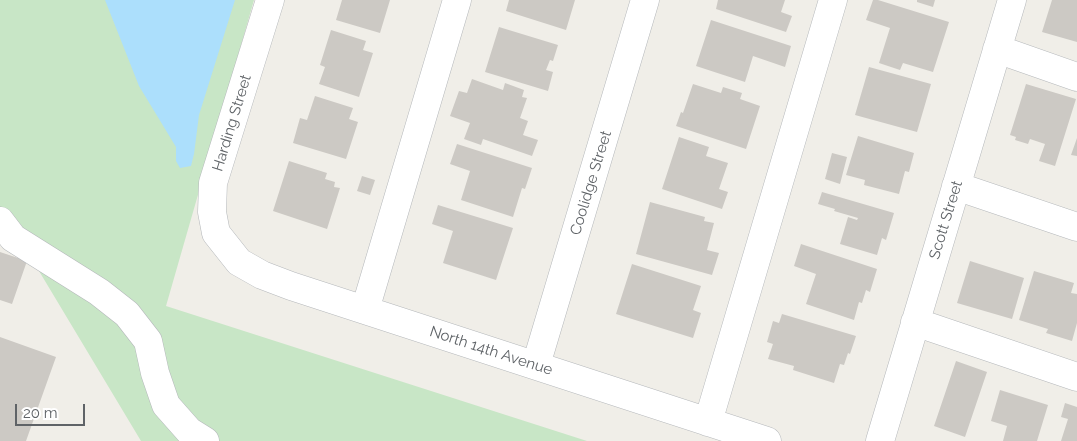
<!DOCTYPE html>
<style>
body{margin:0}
#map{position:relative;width:1077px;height:441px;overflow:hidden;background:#f0eee8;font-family:Raleway,sans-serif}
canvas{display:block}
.scale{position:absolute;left:15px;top:404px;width:70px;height:22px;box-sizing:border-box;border:2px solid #5f6367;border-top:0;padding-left:6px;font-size:15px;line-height:18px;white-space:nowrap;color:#5f6367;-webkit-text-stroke:4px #fff;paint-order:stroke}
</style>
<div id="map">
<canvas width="1077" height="441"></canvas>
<div class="scale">20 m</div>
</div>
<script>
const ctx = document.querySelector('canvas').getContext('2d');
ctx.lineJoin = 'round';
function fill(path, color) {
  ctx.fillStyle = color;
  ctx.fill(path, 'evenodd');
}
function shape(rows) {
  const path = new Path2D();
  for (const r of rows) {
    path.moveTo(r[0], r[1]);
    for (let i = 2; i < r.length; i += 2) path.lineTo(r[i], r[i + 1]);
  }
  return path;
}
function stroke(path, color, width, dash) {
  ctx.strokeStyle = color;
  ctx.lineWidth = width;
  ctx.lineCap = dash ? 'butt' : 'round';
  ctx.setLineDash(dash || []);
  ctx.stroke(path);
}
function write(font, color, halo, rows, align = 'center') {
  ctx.font = font + ' Raleway,sans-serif';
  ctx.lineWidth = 4;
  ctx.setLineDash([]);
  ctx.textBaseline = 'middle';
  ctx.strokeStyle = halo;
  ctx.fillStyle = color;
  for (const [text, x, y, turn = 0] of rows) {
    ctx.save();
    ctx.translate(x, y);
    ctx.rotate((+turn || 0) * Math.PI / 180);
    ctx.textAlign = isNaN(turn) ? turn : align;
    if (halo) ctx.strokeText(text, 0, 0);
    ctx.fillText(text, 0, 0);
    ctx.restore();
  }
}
fill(shape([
 [0,0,254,0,166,306,587,441,141,441,33,261,0,237]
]), '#c8e6c6');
fill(shape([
 [105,0,235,0,199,115,194,154,191,166,180,168,176,161,176,147,139,86]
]), '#acdffc');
fill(shape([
 [342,0,390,0,380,33,336,20],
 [509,0,575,0,566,30,506,11],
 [718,0,785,0,781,12,792,16,786,32,716,9],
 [873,0,878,0,949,22,933,72,903,63,900,70,879,63,890,28,866,20],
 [917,0,935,0,933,7,917,2],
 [1052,0,1077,0,1077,42,1042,32],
 [711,20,791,46,785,67,753,56,745,82,696,66],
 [499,27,558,45,553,61,550,60,546,70,553,72,548,91,485,72],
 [331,30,366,41,363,50,373,53,359,97,319,84,325,67,320,65],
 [869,67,931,84,917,132,855,115],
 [472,79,503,90,505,83,524,90,522,97,527,98,520,118,528,121,523,135,538,140,532,156,483,139,481,145,464,139,470,123,450,116,459,91,467,93],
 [693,84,721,93,723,87,742,93,740,99,760,106,746,149,676,126,681,112,683,113],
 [1026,84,1076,99,1055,166,1039,161,1045,144,1030,139,1028,144,1015,140,1016,137,1010,135],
 [315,96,353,108,349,119,358,122,346,159,293,143,300,118,307,120],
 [858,136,914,153,909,172,905,171,899,194,864,185,865,180,846,175],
 [679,137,709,147,706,156,728,163,719,189,728,192,722,209,662,189],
 [1077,138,1077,156,1071,155],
 [457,144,532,168,525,189,522,188,513,217,461,200,470,171,450,164],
 [832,153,847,157,840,184,825,179],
 [289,161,327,173,325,179,335,182,334,187,340,188,327,229,273,211],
 [362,176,375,180,370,195,357,191],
 [822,192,894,213,886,240,882,238,877,255,840,244,848,217,857,220,858,218,834,211,835,209,818,204],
 [650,202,705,217,704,221,714,223,707,250,719,253,712,275,636,254],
 [438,205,513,228,496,280,443,263,453,231,432,224],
 [801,244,877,269,870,292,866,290,862,303,859,302,854,320,806,304,816,274,794,266],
 [0,252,27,261,12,304,0,300],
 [970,261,1024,278,1012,319,957,303],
 [632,264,701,286,693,310,701,313,693,338,616,314],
 [1034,271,1074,283,1071,293,1077,294,1077,323,1072,341,1046,333,1048,329,1019,320],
 [782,314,856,336,850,354,848,353,844,365,840,364,834,383,793,370,794,366,768,359,773,344,767,342,773,321,779,323],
 [0,337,56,357,26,441,0,441],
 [956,361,987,372,965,437,934,426],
 [1000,390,1048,405,1037,441,1003,441,1007,426,991,421],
 [1065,403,1077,407,1077,441,1061,441,1068,419,1061,417]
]), '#ccc9c4');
const minor = shape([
 [270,0,213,183,212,212,216,233,239,262,262,275,291,286,767,441],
 [997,49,1077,77],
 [956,186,1077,227],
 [0,221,13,238,99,292,127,314,148,341,155,373,166,405,189,431,205,441],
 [365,310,457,0],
 [915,322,1077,377],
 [536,365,645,0],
 [708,422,833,0],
 [880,441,1012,0]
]);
stroke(minor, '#b5b8bb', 29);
stroke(minor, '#fff', 28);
write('15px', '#5f6367', '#fff', [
 ["Harding Street",232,123,-73],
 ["Coolidge Street",591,183,-73],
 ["Scott Street",946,220,-73],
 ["North 14th Avenue",491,351,18]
]);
</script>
